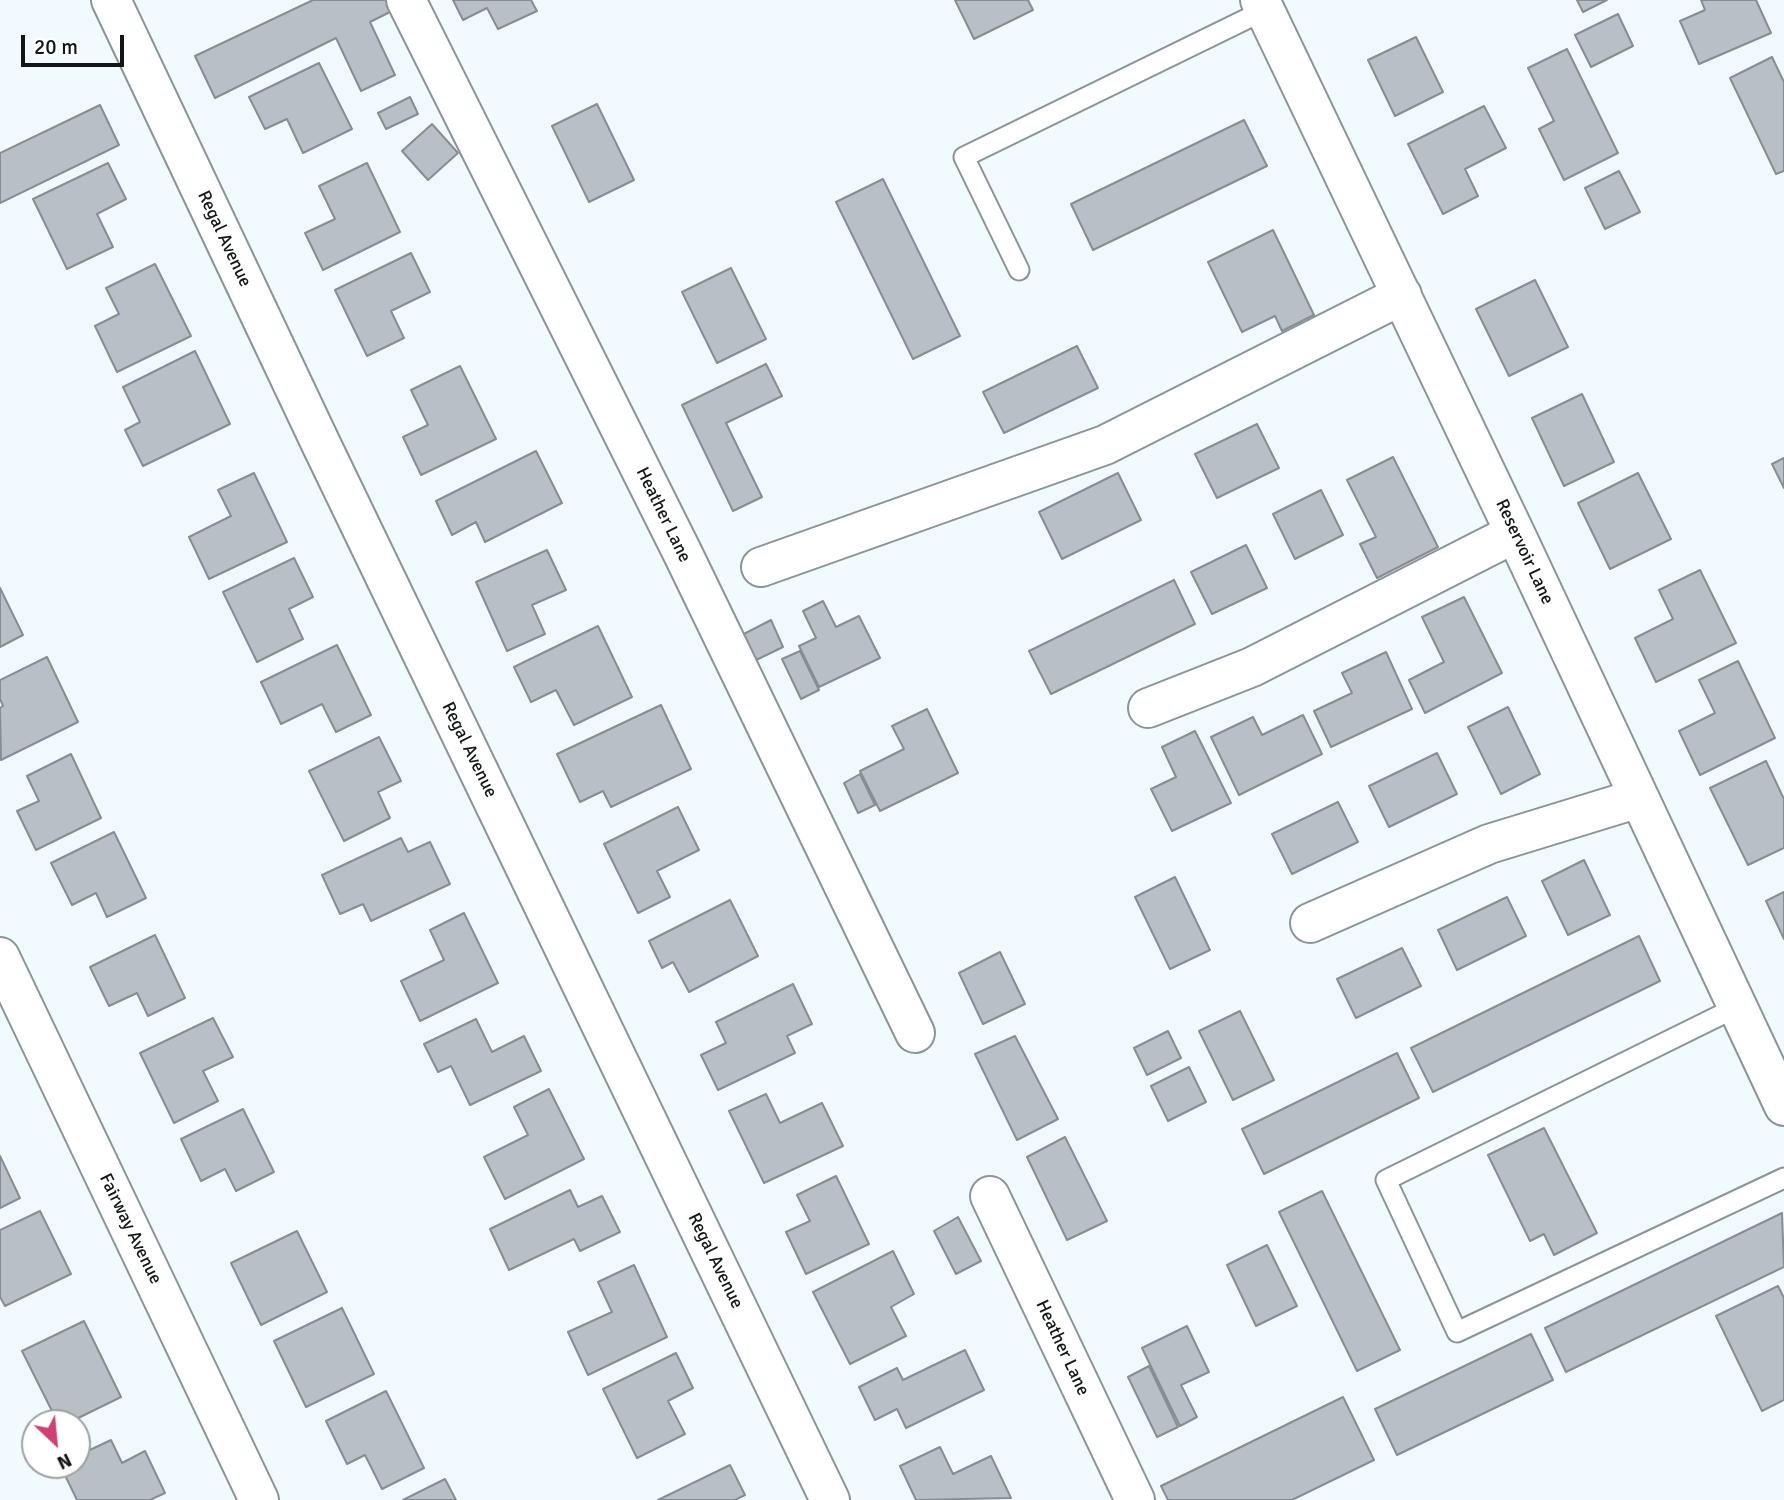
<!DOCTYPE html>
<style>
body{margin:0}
#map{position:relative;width:1784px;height:1500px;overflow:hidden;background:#f1fbff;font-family:Signika,sans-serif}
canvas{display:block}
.north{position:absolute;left:21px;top:1409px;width:70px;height:70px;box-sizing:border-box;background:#fff;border:2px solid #a0a2a2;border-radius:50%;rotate:154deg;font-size:19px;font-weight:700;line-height:28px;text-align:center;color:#121617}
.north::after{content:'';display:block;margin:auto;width:24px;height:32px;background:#ce4170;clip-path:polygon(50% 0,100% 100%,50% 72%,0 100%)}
.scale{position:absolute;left:21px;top:35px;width:103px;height:32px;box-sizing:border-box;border:4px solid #121617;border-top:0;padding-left:9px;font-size:21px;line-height:24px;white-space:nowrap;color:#121617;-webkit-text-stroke:5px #fff;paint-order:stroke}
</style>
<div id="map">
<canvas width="1784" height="1500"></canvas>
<div class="north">N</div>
<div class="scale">20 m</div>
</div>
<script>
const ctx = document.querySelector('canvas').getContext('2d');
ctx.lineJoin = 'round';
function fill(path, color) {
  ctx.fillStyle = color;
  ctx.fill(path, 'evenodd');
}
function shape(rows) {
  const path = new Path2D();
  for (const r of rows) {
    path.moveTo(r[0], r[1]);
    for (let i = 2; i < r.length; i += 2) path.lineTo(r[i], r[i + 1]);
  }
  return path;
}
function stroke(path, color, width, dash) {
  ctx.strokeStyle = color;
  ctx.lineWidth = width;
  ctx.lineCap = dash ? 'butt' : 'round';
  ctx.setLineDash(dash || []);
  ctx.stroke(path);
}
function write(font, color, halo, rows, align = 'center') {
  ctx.font = font + ' Signika,sans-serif';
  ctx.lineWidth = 6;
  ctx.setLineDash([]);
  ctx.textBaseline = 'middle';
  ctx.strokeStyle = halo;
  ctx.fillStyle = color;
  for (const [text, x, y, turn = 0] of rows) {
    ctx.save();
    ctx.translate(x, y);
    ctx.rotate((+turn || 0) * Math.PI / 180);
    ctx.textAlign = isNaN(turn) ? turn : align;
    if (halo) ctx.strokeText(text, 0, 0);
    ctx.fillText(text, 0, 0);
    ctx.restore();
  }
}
const building = shape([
 [313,0,391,0,396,9,370,22,395,75,361,91,336,38,215,98,195,56,313,0],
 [453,0,531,0,537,11,498,29,487,8,463,20,453,0],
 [955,0,1028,0,1033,10,974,39,955,0],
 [1577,0,1607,0,1583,12,1577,0],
 [1701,0,1756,0,1771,33,1699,64,1680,21,1705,10,1701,0],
 [1618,14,1633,46,1591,67,1575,35,1618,14],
 [1416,37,1443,92,1395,116,1368,60,1416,37],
 [1567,49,1618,153,1564,180,1539,129,1554,121,1528,68,1567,49],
 [1772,57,1784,82,1784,171,1776,174,1730,78,1772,57],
 [319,63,352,129,303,153,287,119,265,129,249,97,319,63],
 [410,97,418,114,386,129,378,113,410,97],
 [597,104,634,180,589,202,552,126,597,104],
 [100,105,119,145,0,203,0,153,100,105],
 [1484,106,1506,148,1465,169,1478,196,1443,214,1408,144,1484,106],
 [1244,120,1267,166,1093,250,1071,204,1244,120],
 [432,124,458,153,428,180,402,151,432,124],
 [108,163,126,199,97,214,113,247,67,269,33,199,108,163],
 [367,163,400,232,323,270,305,233,335,219,319,186,367,163],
 [1619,171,1640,212,1605,229,1585,188,1619,171],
 [883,179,960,336,913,359,836,202,883,179],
 [1273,230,1314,315,1282,331,1275,316,1242,332,1208,262,1273,230],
 [411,253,430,292,391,311,404,338,367,356,335,290,411,253],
 [155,264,191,336,117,372,95,326,119,314,106,288,155,264],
 [731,268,766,339,717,363,682,292,731,268],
 [1535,280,1568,347,1509,376,1476,309,1535,280],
 [1077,346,1098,388,1004,433,983,392,1077,346],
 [195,351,230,424,143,466,125,430,140,422,123,387,195,351],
 [766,364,782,396,726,423,762,497,733,511,682,405,766,364],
 [460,366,496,439,421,475,403,437,428,425,411,390,460,366],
 [1582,394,1614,462,1564,486,1532,418,1582,394],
 [1257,424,1279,468,1217,498,1195,454,1257,424],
 [536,451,562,503,485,542,476,522,452,535,436,501,536,451],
 [1393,457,1438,547,1377,578,1360,544,1376,537,1347,480,1393,457],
 [1784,458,1784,488,1772,464,1784,458],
 [254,473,287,542,209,579,189,537,231,516,218,490,254,473],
 [1118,473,1141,520,1062,559,1039,512,1118,473],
 [1638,473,1671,539,1610,569,1578,503,1638,473],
 [1321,490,1343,535,1295,559,1273,514,1321,490],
 [1246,545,1267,588,1212,614,1191,572,1246,545],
 [547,550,566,590,532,605,545,634,507,651,476,582,547,550],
 [294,558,313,597,289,609,303,639,257,662,223,592,294,558],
 [1700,570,1736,643,1656,682,1635,638,1673,619,1659,590,1700,570],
 [1174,580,1195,624,1051,694,1029,651,1174,580],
 [0,588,23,635,0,647,0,588],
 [1464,597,1502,673,1425,713,1409,680,1444,662,1422,617,1464,597],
 [823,601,836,627,859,616,880,658,819,687,799,646,816,638,803,611,823,601],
 [771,620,783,647,752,662,740,636,771,620],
 [598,626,632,697,574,725,556,690,531,702,514,667,598,626],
 [337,645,371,715,336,732,322,704,281,724,261,682,337,645],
 [800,651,819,690,801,699,782,659,800,651],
 [1386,652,1412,709,1331,747,1314,711,1352,693,1342,673,1386,652],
 [47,657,78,722,1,760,0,708,3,706,0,699,0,680,47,657],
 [1738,661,1775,738,1700,775,1679,731,1715,713,1699,680,1738,661],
 [661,705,691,769,611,807,603,791,580,802,557,754,661,705],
 [1508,707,1540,774,1501,794,1468,727,1508,707],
 [927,709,958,773,880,811,860,771,904,749,892,726,927,709],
 [1303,715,1322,754,1239,795,1211,737,1253,717,1262,735,1303,715],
 [1195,731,1231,803,1172,831,1151,789,1176,777,1162,747,1195,731],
 [379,737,401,781,378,792,390,818,344,841,309,771,379,737],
 [1437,753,1457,794,1389,827,1369,786,1437,753],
 [71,754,101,818,36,850,17,811,39,801,27,776,71,754],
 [1766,761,1784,799,1784,848,1748,865,1710,788,1766,761],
 [860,774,875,805,858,813,844,783,860,774],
 [1338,802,1358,842,1292,874,1272,834,1338,802],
 [678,807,699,850,657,871,670,897,638,913,604,844,678,807],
 [114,832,146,898,107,917,96,893,72,905,51,863,114,832],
 [401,838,408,852,430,842,450,884,371,921,363,904,340,914,322,875,401,838],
 [1584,860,1610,915,1568,935,1542,881,1584,860],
 [1175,877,1210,950,1170,969,1135,897,1175,877],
 [1784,892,1784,939,1766,901,1784,892],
 [1507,897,1526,936,1457,970,1438,930,1507,897],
 [730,900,758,956,689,992,673,962,662,968,649,941,730,900],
 [464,913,498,983,420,1021,401,981,444,960,430,930,464,913],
 [155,935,185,998,148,1016,137,993,109,1006,90,967,155,935],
 [1639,936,1660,981,1433,1092,1411,1048,1639,936],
 [1402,948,1421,986,1356,1018,1337,979,1402,948],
 [1000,952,1025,1004,983,1024,959,973,1000,952],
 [793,984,812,1024,787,1036,795,1053,718,1090,701,1055,726,1043,716,1022,793,984],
 [1240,1011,1274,1080,1233,1100,1199,1031,1240,1011],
 [213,1018,233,1057,203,1071,218,1101,174,1123,140,1053,213,1018],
 [476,1019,492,1052,524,1036,541,1071,470,1105,451,1066,438,1072,424,1044,476,1019],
 [1168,1031,1181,1058,1147,1075,1134,1048,1168,1031],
 [1015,1036,1058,1119,1017,1140,975,1054,1015,1036],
 [1397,1053,1419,1098,1264,1174,1242,1129,1397,1053],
 [1189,1067,1206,1102,1168,1121,1151,1086,1189,1067],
 [549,1089,584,1159,505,1199,484,1157,528,1135,514,1107,549,1089],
 [766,1094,780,1123,822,1103,843,1146,764,1183,729,1111,766,1094],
 [243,1109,274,1172,236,1191,225,1169,201,1181,181,1139,243,1109],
 [1544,1128,1597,1233,1554,1255,1544,1234,1530,1241,1488,1155,1544,1128],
 [1065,1137,1107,1221,1067,1240,1027,1157,1065,1137],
 [0,1156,20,1198,0,1208,0,1156],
 [836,1176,869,1244,806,1274,786,1232,810,1221,797,1195,836,1176],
 [570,1190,578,1207,602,1196,620,1232,580,1251,574,1239,509,1270,490,1229,570,1190],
 [1322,1191,1400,1350,1357,1371,1279,1212,1322,1191],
 [40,1211,71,1274,5,1306,0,1297,0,1230,40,1211],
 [1782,1213,1784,1267,1566,1372,1545,1328,1782,1213],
 [958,1217,981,1261,956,1274,934,1231,958,1217],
 [297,1231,327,1292,261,1325,231,1263,297,1231],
 [1267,1245,1297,1306,1256,1326,1227,1265,1267,1245],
 [893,1251,914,1294,891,1307,906,1336,850,1364,813,1292,893,1251],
 [634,1265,667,1337,588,1375,568,1332,612,1312,598,1282,634,1265],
 [1778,1286,1784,1298,1784,1400,1762,1411,1716,1316,1778,1286],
 [342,1308,374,1374,306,1407,274,1341,342,1308],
 [84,1321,121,1397,68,1423,58,1423,22,1351,84,1321],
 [1187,1326,1209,1372,1181,1385,1197,1417,1180,1426,1142,1348,1187,1326],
 [1531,1334,1553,1380,1397,1455,1375,1409,1531,1334],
 [965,1350,984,1390,906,1428,897,1409,875,1420,859,1387,897,1368,903,1380,965,1350],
 [676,1353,693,1388,668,1401,685,1434,637,1458,603,1389,676,1353],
 [1149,1366,1178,1427,1157,1437,1128,1377,1149,1366],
 [386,1391,424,1468,382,1489,365,1455,347,1464,326,1421,386,1391],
 [1343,1397,1374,1460,1292,1500,1168,1500,1161,1486,1343,1397],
 [111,1440,122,1463,145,1451,165,1493,150,1500,77,1500,60,1465,77,1465,77,1456,111,1440],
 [940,1447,953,1474,991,1456,1011,1498,916,1500,900,1466,940,1447],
 [730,1465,745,1495,735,1500,658,1500,730,1465],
 [445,1479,456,1500,403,1500,445,1479]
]);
fill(building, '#b8bfc5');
stroke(building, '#878d94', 2);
const lane = shape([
 [1019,270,964,157,1265,10],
 [1737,1007,1386,1180,1457,1332,1784,1178]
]);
const street = shape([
 [111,0,321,444,830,1500],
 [406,0,683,554,915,1033],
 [1260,0,1515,533,1784,1106],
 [761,567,1105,445,1402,295],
 [1148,708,1252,667,1515,533],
 [1310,923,1489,844,1639,798],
 [0,957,259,1500],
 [990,1196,1135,1500]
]);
stroke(lane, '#8b9498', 23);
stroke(street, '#8b9498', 42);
stroke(lane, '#fff', 19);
stroke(street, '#fff', 38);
write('18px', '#121617', '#fff', [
 ["Regal Avenue",224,239,65],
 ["Heather Lane",663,515,64],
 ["Reservoir Lane",1524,552,65],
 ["Regal Avenue",469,750,64],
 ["Fairway Avenue",130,1229,64],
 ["Regal Avenue",715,1261,64],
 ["Heather Lane",1062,1348,65]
]);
</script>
